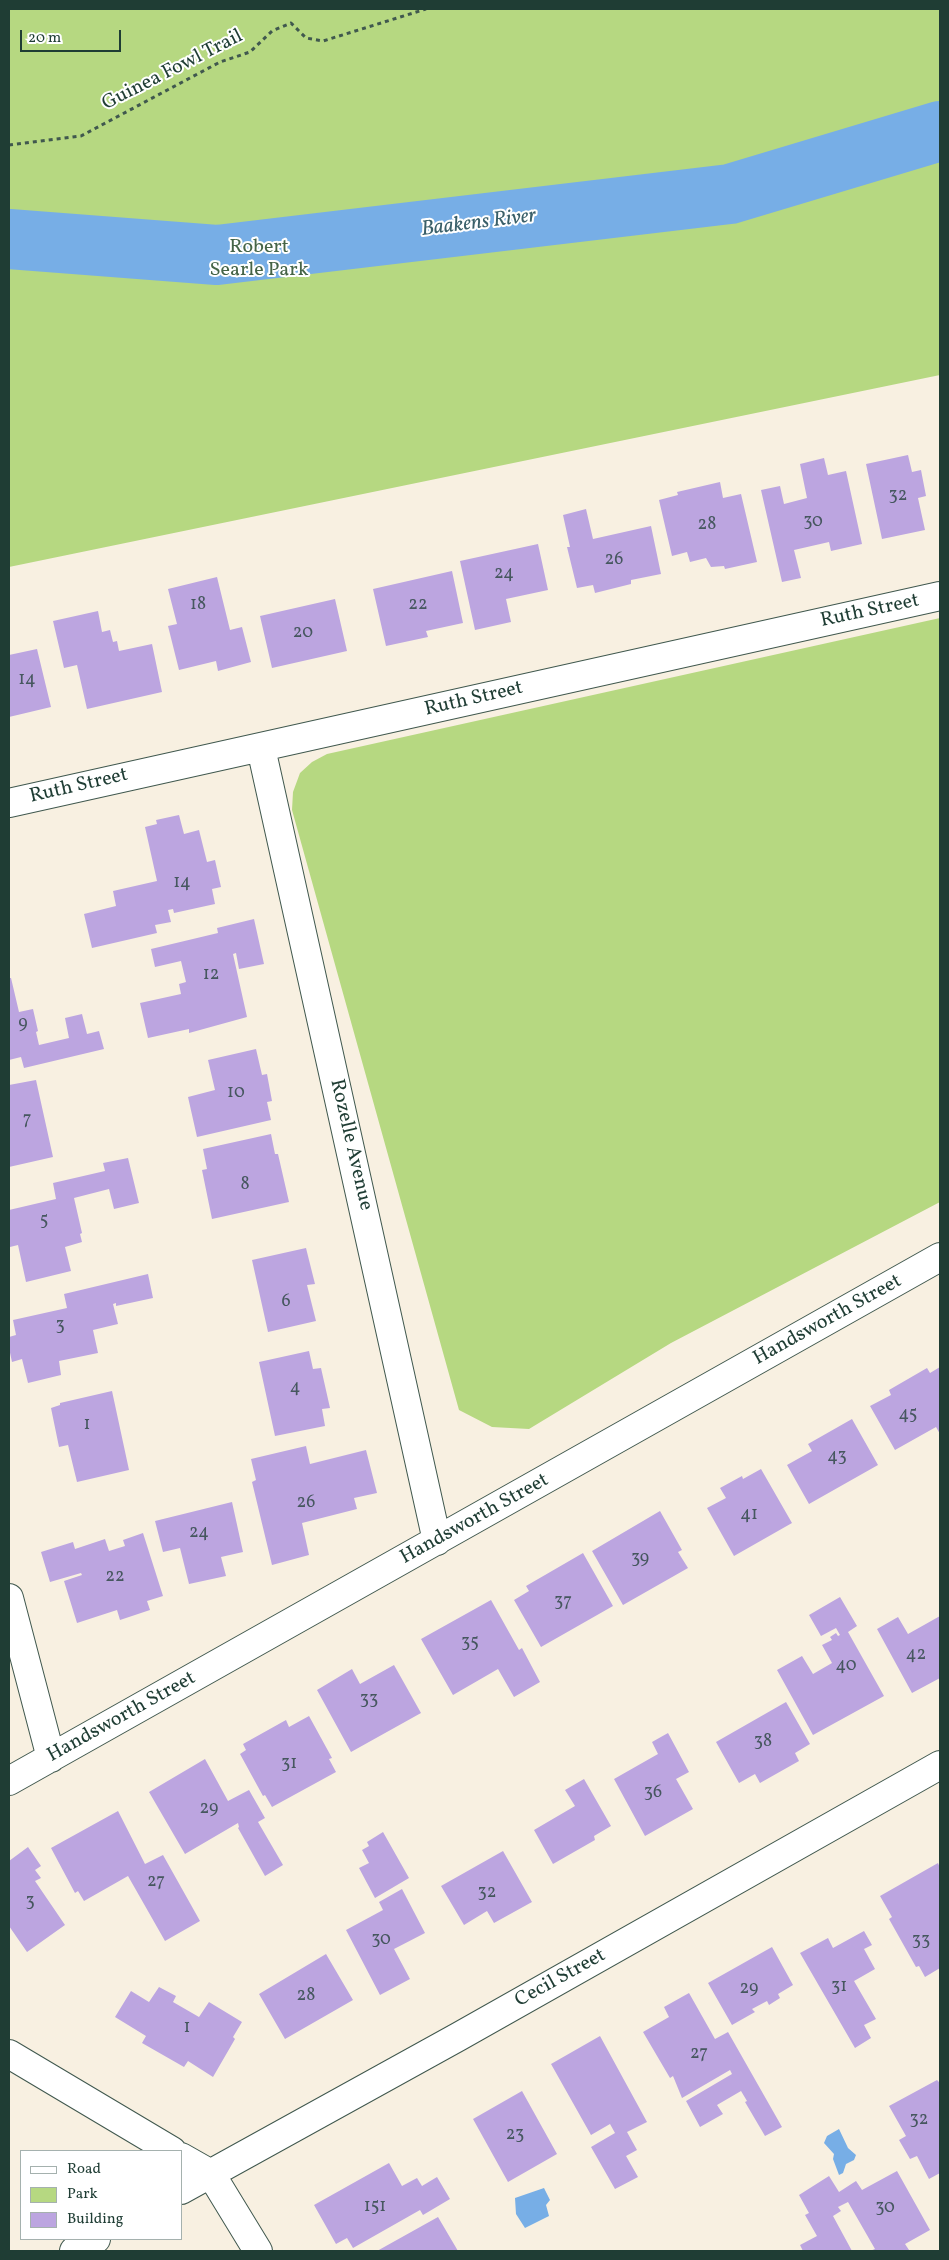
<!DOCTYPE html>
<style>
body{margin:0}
#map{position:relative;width:949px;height:2260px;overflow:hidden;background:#f8f0e1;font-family:Vollkorn,serif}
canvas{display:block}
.frame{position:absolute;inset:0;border:10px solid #1f3d34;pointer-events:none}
.legend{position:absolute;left:20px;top:2150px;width:162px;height:90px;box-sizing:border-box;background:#fff;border:1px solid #a5b1ae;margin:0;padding:6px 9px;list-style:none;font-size:15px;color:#1f3d34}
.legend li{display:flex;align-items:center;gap:10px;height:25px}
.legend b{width:25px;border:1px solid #a5b1ae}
.scale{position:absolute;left:20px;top:30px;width:101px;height:22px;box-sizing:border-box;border:2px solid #1f3d34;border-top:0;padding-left:6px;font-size:15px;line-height:18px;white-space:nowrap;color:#1f3d34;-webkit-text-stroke:4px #fff;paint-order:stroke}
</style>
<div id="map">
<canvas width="949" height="2260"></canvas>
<div class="frame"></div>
<ul class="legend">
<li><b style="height:6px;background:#fff"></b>Road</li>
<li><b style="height:14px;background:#b6d881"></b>Park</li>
<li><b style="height:14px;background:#bca5e0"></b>Building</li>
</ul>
<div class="scale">20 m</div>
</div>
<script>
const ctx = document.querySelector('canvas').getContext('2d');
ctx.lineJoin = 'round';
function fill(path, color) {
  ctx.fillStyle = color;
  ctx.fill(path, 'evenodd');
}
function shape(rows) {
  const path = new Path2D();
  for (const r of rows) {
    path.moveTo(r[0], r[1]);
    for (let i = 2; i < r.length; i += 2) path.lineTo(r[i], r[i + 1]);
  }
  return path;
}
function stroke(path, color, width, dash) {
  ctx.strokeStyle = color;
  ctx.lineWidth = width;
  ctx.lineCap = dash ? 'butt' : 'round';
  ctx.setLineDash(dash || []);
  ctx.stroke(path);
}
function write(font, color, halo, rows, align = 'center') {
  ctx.font = font + ' Vollkorn,serif';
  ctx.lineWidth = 4;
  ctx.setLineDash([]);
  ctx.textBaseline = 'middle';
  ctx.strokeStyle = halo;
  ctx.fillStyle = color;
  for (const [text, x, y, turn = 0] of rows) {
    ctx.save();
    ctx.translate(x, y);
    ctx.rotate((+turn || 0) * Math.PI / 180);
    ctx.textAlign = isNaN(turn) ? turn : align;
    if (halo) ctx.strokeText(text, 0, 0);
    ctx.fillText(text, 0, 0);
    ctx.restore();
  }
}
fill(shape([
 [9,9,940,9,940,375,9,567],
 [940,618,940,1202,671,1343,529,1429,492,1427,459,1410,292,810,293,792,300,773,312,762,327,754]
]), '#b6d881');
fill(shape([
 [839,2129,848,2148,856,2155,854,2160,846,2164,843,2173,839,2175,833,2159,834,2154,824,2143,827,2136],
 [544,2188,550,2200,546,2205,549,2216,525,2228,516,2214,515,2198]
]), '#77aee6');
stroke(shape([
 [9,239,217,255,730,194,940,131]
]), '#77aee6', 60);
fill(shape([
 [908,455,912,472,921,470,926,496,918,498,925,530,882,539,866,464],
 [824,458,828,475,846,471,862,544,831,551,829,542,794,550,801,578,782,582,761,490,780,486,784,504,807,498,800,464],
 [720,482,723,498,741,494,757,562,725,569,724,566,711,567,706,558,690,562,687,552,672,556,659,500,678,495,677,492],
 [586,509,593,539,651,526,661,574,631,580,631,584,595,593,593,585,577,588,567,547,570,547,563,515],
 [538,544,548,590,506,599,511,622,475,630,460,561],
 [452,571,463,623,426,631,428,637,386,646,373,589],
 [217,577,230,630,242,627,251,662,218,671,216,661,179,670,168,626,177,624,168,589],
 [335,599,347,651,272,668,260,616],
 [98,611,102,632,110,630,113,642,117,641,119,651,152,644,162,692,87,709,77,665,64,668,53,621],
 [37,649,51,707,9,717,9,655],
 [179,815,184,834,199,830,207,862,215,860,221,887,212,889,215,904,174,913,173,909,168,910,171,922,155,925,157,933,92,948,84,914,116,906,113,891,157,881,145,827,157,824,156,820],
 [254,919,264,964,239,969,236,953,233,954,247,1017,189,1033,189,1029,148,1038,140,1003,181,994,179,984,186,982,181,961,155,967,151,949,218,933,217,928],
 [9,978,11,978,19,1012,33,1009,38,1031,36,1032,39,1045,69,1038,65,1018,82,1014,87,1034,99,1031,104,1049,24,1068,21,1057,9,1060],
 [256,1049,262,1075,267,1074,272,1101,267,1102,271,1120,197,1137,188,1097,215,1090,208,1060],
 [36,1080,53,1157,9,1167,9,1085],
 [271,1134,275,1154,278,1154,289,1202,212,1219,202,1170,207,1169,203,1149],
 [128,1158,139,1203,114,1209,109,1189,74,1198,82,1233,80,1234,82,1242,65,1247,71,1271,26,1282,18,1245,10,1247,9,1210,56,1199,53,1183,105,1171,103,1163],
 [306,1248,315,1284,307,1285,316,1321,268,1332,252,1260],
 [148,1274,153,1298,116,1306,116,1303,113,1304,118,1324,93,1330,98,1353,59,1361,61,1375,28,1383,22,1359,12,1362,9,1348,9,1337,16,1335,13,1320,67,1308,64,1294],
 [309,1351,313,1369,321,1368,330,1408,322,1409,325,1426,275,1436,259,1362],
 [940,1367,940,1434,936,1427,895,1450,870,1406,891,1395,889,1390,927,1368,930,1373],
 [112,1391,129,1470,77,1482,68,1445,59,1447,51,1408,60,1405,60,1403],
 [852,1419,878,1465,809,1504,787,1465,812,1451,808,1444],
 [306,1446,310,1464,366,1450,377,1493,354,1498,357,1509,302,1523,309,1555,272,1565,252,1482,256,1480,251,1459],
 [761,1469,792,1523,734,1556,707,1508,726,1498,720,1488,742,1476,743,1479],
 [232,1502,243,1552,221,1557,226,1576,189,1584,180,1548,163,1552,155,1521],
 [660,1511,682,1550,678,1552,688,1568,623,1605,592,1551],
 [143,1533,163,1596,147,1601,150,1610,120,1620,117,1610,77,1623,64,1581,82,1575,81,1573,50,1582,41,1552,73,1542,75,1549,105,1539,109,1551,125,1546,123,1540],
 [583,1553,613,1606,541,1647,514,1600,529,1591,526,1586],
 [840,1597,857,1626,848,1632,884,1696,813,1735,777,1670,802,1656,813,1674,832,1663,822,1645,832,1640,830,1637,836,1633,838,1636,840,1635,836,1628,821,1636,809,1615],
 [491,1600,519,1650,522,1648,540,1682,514,1697,498,1669,453,1695,421,1639],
 [940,1616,940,1678,912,1693,877,1629,898,1617,908,1634],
 [394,1665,421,1713,351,1752,317,1690,352,1669,360,1684],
 [786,1702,810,1744,795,1753,799,1761,760,1783,755,1774,739,1783,716,1742],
 [309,1716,332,1758,329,1759,336,1772,272,1807,265,1795,263,1796,240,1754,246,1750,243,1744,286,1720,289,1727],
 [668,1733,689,1772,676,1779,693,1809,645,1836,614,1779,658,1754,652,1742],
 [205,1759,228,1801,249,1790,265,1818,258,1822,283,1865,265,1876,238,1828,239,1827,238,1823,185,1854,149,1792],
 [584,1779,611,1826,594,1836,595,1840,553,1864,534,1830,575,1806,565,1790],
 [118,1811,145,1864,163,1855,200,1921,165,1941,128,1876,84,1901,78,1891,75,1893,51,1848],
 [383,1832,409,1878,375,1898,359,1868,369,1863,362,1850,369,1846,367,1842],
 [28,1847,41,1866,35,1870,41,1878,35,1881,65,1925,27,1952,9,1926,9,1861],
 [503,1851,532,1902,494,1923,487,1911,464,1925,441,1886],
 [938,1863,940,1868,940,1968,925,1977,919,1966,916,1967,889,1919,892,1917,880,1896],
 [402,1889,425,1933,394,1949,410,1979,380,1995,346,1930,383,1910,379,1902],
 [864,1931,872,1945,864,1949,875,1969,854,1981,876,2019,864,2025,871,2038,855,2048,800,1953,828,1938,833,1948],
 [772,1947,793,1985,778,1994,780,1998,769,2005,767,2001,752,2009,755,2012,732,2025,708,1983],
 [326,1954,353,2000,285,2039,259,1994],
 [159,1987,176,1996,173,2002,199,2017,209,2002,242,2022,233,2037,235,2039,213,2077,188,2061,184,2067,142,2043,146,2036,115,2017,131,1991,149,2002],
 [689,1993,715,2039,728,2032,782,2127,765,2136,745,2102,747,2101,741,2091,717,2105,723,2114,700,2127,686,2101,732,2074,730,2070,682,2098,673,2076,670,2078,643,2032,669,2017,664,2007],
 [600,2036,647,2122,627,2132,637,2150,626,2156,638,2177,615,2189,591,2147,615,2133,610,2124,591,2135,551,2064],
 [937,2080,940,2083,940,2173,929,2179,917,2156,910,2159,899,2140,906,2136,889,2106],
 [522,2091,557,2154,508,2182,473,2119],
 [389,2163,402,2186,417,2178,422,2186,437,2177,450,2199,423,2215,420,2210,353,2248,347,2238,336,2244,314,2205],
 [897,2171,930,2230,905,2244,909,2250,870,2251,875,2249,848,2202,838,2207,841,2211,833,2216,852,2251,803,2251,800,2245,817,2236,805,2215,809,2213,799,2195,829,2176,839,2192,856,2181,862,2190],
 [438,2217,458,2251,377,2251]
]), '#bca5e0');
const minor = shape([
 [261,748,437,1541],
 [9,803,940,596],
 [9,1598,51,1758],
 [9,1781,940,1257],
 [9,2054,172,2151],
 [181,2157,211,2174,258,2251],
 [181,2190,458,2037,940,1765],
 [74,2251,96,2239]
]);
stroke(minor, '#40584e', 30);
stroke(shape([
 [9,145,81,136,220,62,250,52,272,31,291,23,306,38,323,41,426,9]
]), '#40584e', 3, [4, 4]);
stroke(minor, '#fff', 28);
write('18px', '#46575f', null, [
 ["32",898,497],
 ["30",813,523],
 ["28",707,526],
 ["26",614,561],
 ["24",504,575],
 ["18",198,606],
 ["22",418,606],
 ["20",303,634],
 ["14",27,681],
 ["14",182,884],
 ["12",211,976],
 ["9",23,1025],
 ["10",236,1094],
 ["7",27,1121],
 ["8",245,1186],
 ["5",44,1222],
 ["6",286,1303],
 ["3",60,1327],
 ["4",295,1389],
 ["45",908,1416],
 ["1",87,1426],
 ["43",837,1458],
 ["26",306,1504],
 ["41",749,1516],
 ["24",199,1534],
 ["39",640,1560],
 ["22",115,1578],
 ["37",563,1603],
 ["35",470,1644],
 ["42",916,1656],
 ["40",846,1667],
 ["33",369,1701],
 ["38",763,1743],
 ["31",289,1765],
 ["36",653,1794],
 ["29",209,1810],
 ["27",156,1883],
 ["32",487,1894],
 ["3",30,1903],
 ["30",381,1941],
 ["33",921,1942],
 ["31",839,1988],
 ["29",749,1990],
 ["28",306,1997],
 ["1",187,2029],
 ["27",699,2055],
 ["32",919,2121],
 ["23",515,2136],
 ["151",375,2208],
 ["30",885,2209]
]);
write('20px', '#1f3d34', '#fff', [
 ["Guinea Fowl Trail",173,71,-27],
 ["Ruth Street",870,612,-12],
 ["Ruth Street",474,700,-13],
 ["Ruth Street",79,787,-13],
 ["Rozelle Avenue",350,1145,77],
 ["Handsworth Street",828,1321,-29],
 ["Handsworth Street",475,1520,-29],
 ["Handsworth Street",122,1718,-29],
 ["Cecil Street",561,1979,-29]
]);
write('20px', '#456447', '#fff', [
 ["Robert",259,248],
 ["Searle Park",259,271]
]);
write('italic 21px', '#395f69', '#fff', [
 ["Baakens River",479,224,-7]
]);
</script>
